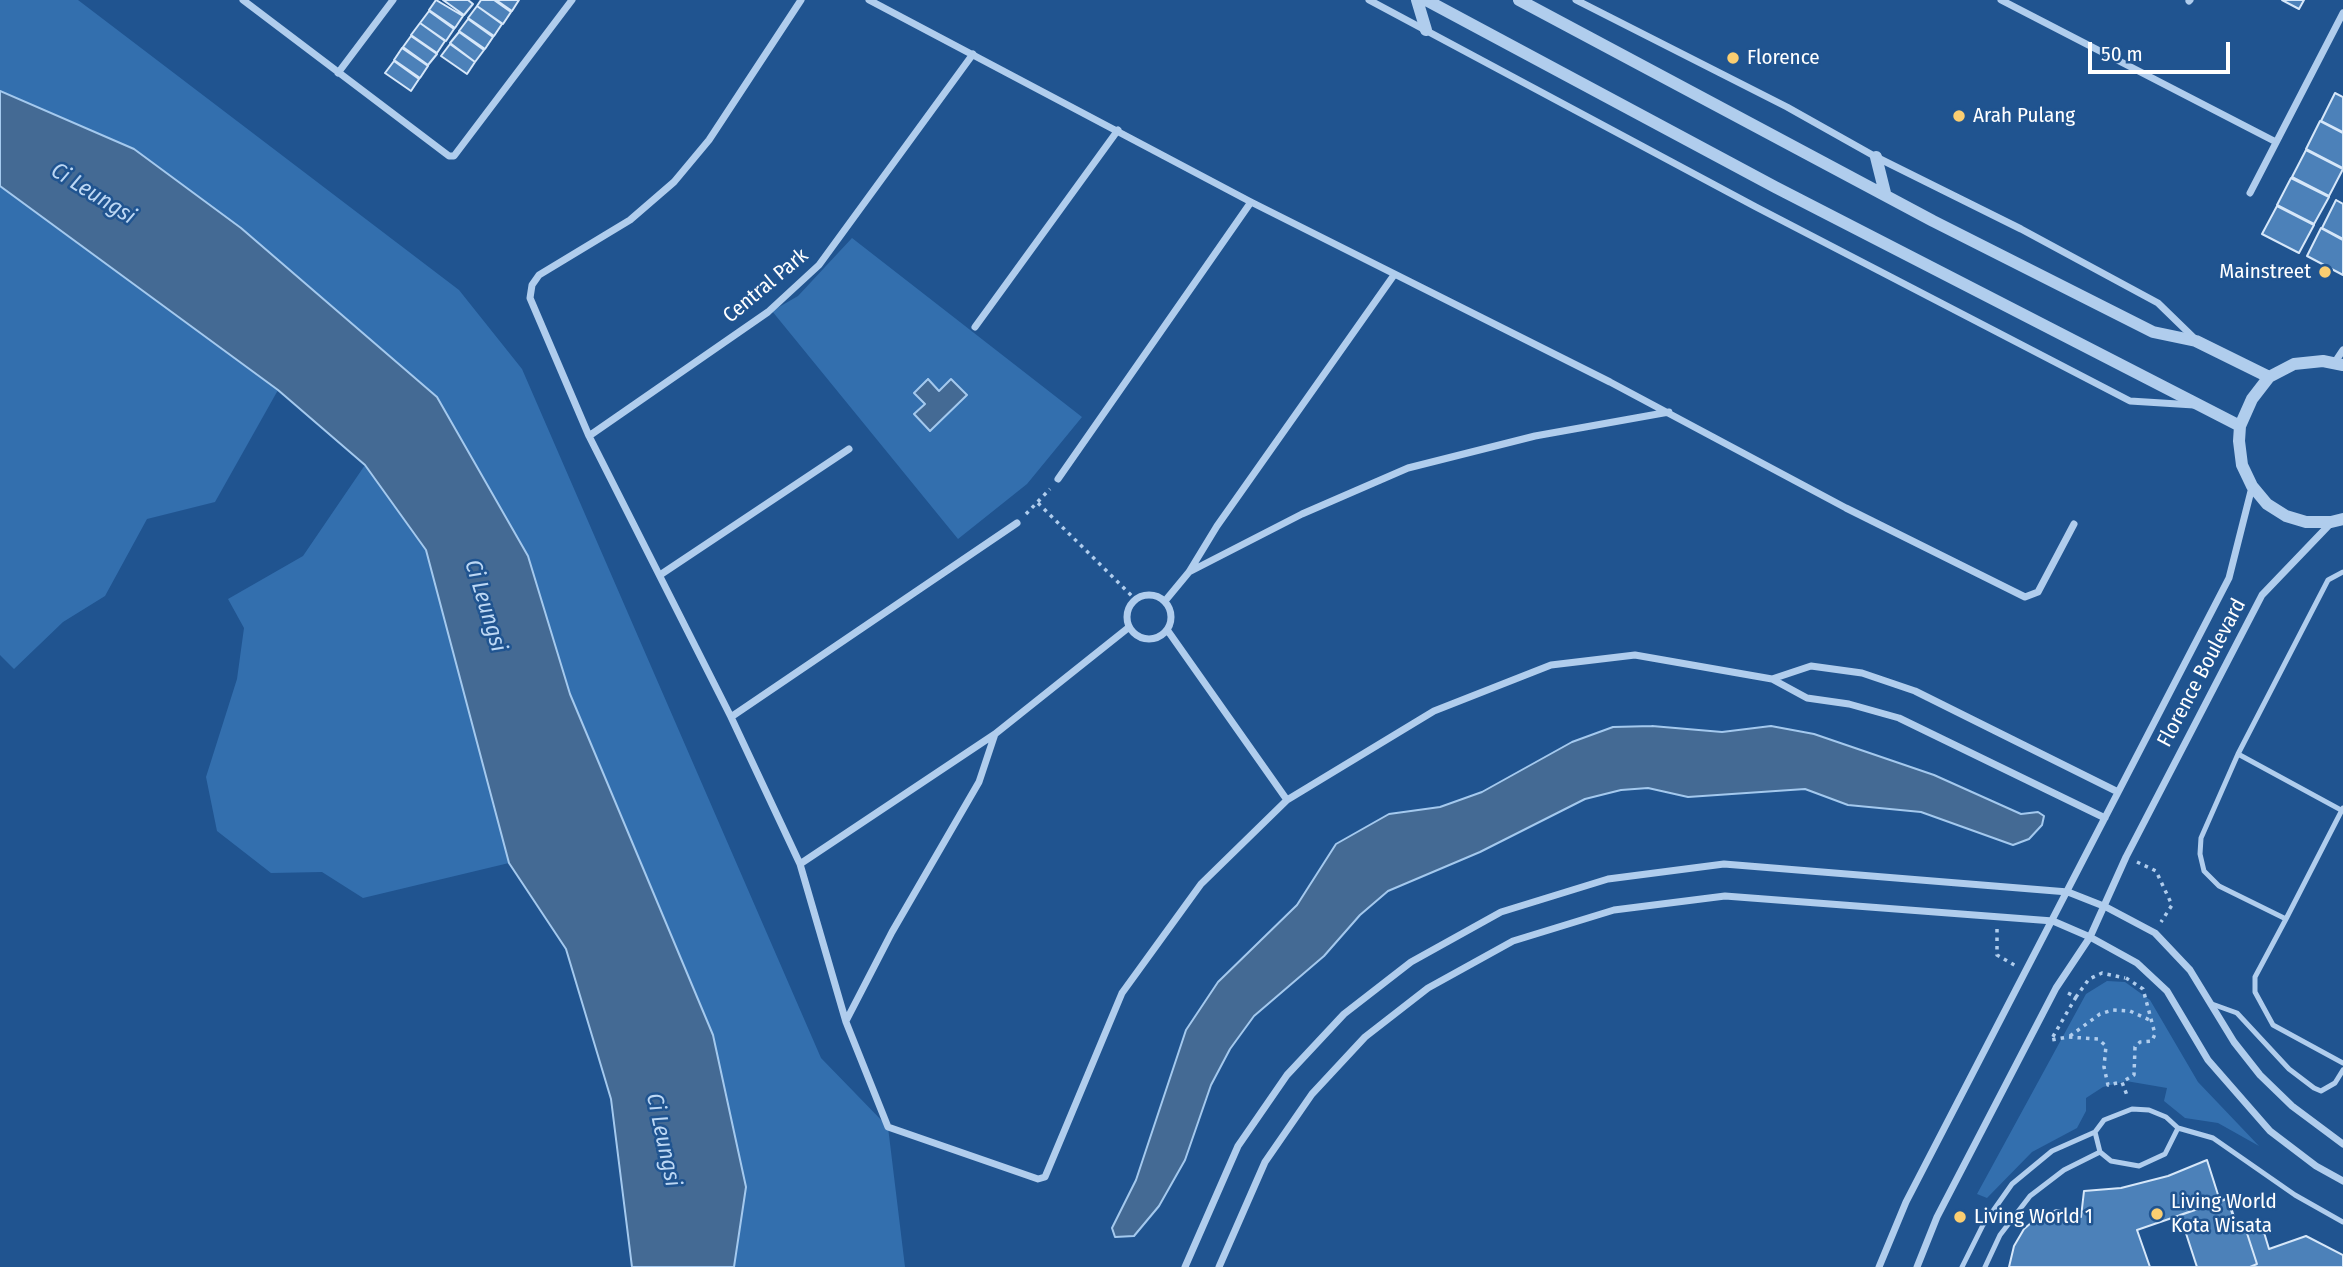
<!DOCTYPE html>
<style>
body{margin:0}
#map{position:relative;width:2343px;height:1267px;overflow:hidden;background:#205490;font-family:"Fira Sans Condensed",sans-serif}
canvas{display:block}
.scale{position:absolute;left:2088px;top:42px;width:142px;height:32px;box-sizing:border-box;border:4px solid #fff;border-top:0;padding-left:9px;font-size:21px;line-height:24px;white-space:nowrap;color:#fff;-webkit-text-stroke:5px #205490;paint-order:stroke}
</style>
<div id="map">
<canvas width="2343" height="1267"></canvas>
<div class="scale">50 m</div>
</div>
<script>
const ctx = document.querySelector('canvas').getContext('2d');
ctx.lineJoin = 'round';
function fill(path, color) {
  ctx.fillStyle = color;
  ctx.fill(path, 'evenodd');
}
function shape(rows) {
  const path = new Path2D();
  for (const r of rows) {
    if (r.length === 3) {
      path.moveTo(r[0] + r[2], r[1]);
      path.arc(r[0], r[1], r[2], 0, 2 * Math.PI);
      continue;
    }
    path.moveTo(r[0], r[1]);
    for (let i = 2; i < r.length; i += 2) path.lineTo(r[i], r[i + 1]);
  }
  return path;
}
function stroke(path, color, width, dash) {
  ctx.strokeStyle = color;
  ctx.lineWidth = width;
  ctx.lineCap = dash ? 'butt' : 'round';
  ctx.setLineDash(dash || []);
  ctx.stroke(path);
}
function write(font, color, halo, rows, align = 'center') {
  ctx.font = font + ' "Fira Sans Condensed",sans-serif';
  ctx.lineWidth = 5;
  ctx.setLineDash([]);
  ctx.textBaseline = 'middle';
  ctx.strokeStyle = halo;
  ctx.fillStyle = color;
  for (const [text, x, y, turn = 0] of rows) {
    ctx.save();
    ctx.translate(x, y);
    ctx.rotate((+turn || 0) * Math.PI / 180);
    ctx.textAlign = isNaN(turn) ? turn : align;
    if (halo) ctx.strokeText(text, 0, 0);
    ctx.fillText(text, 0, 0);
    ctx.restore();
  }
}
fill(shape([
 [0,0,78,0,459,290,522,369,821,1058,888,1127,905,1267,734,1267,746,1187,570,694,528,556,437,397,241,228,134,149,0,91],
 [0,186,278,390,215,502,147,519,105,596,63,622,14,669,0,655],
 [852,238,1082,417,1027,484,958,539,772,311,798,296],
 [365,465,426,550,509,863,363,898,322,872,271,873,217,831,206,777,237,679,244,628,228,599,303,556],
 [2107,981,2125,982,2150,1000,2198,1082,2259,1146,2218,1123,2185,1118,2164,1101,2167,1088,2126,1081,2103,1087,2086,1098,2086,1111,2077,1128,2032,1152,1987,1198,1977,1194,2086,994]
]), '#336fae');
const water = shape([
 [0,91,134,149,241,228,437,397,528,556,570,694,713,1035,746,1187,734,1267,632,1267,611,1099,566,949,509,863,426,550,365,465,278,390,0,186,0,91],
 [928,379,939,391,951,379,967,395,930,431,914,414,925,404,914,393,928,379],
 [1652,726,1722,732,1771,726,1814,734,1934,775,2021,814,2038,812,2044,816,2042,825,2029,839,2013,845,1921,812,1848,805,1805,789,1688,797,1648,788,1621,790,1585,799,1480,852,1388,891,1360,915,1324,956,1254,1016,1230,1049,1211,1085,1185,1160,1159,1206,1134,1236,1115,1237,1112,1228,1136,1180,1186,1030,1218,982,1297,905,1336,844,1389,814,1440,807,1482,792,1572,742,1613,727,1652,726]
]);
fill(water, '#446a94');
stroke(water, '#a4c9ee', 2);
const building = shape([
 [436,0,463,16,455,28,429,10,436,0],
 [443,0,468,0,473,4,464,15,443,0],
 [481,0,494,0,511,12,503,24,477,6,481,0],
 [496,0,519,0,512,11,496,0],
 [2282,0,2304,0,2299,9,2282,0],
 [477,6,502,24,494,36,468,18,477,6],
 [429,11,454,29,446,41,420,23,429,11],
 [468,19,493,37,485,49,459,31,468,19],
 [420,23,445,41,437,53,411,35,420,23],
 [459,32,484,50,475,62,450,43,459,32],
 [411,36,437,54,428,65,403,47,411,36],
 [450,44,475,62,467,74,441,56,450,44],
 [402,48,428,66,420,78,394,60,402,48],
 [394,61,419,79,411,91,385,73,394,61],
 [2335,93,2343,97,2343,132,2321,121,2335,93],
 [2320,121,2343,133,2343,168,2306,149,2320,121],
 [2306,150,2343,169,2329,196,2292,177,2306,150],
 [2291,178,2329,197,2314,224,2277,205,2291,178],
 [2336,200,2343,204,2343,239,2322,228,2336,200],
 [2277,206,2314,225,2299,253,2262,234,2277,206],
 [2321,228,2343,240,2343,275,2307,256,2321,228],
 [2207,1160,2220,1201,2228,1198,2237,1226,2260,1219,2269,1249,2306,1236,2343,1255,2343,1267,2009,1267,2014,1246,2024,1229,2039,1216,2057,1210,2081,1217,2084,1191,2121,1188,2168,1176,2207,1160],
 [2227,1199,2237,1227,2244,1224,2257,1264,2250,1267,2150,1267,2137,1230,2227,1199],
 [2227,1199,2237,1227,2244,1224,2257,1264,2250,1267,2197,1267,2180,1215,2227,1199]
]);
fill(building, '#4c81b9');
stroke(building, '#d6e7f9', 2);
stroke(shape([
 [1038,503,1135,599],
 [1026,514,1050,489],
 [2137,862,2156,871,2172,905,2161,922],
 [1997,929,1997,955,2016,966],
 [2126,978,2143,989,2155,1034,2152,1041,2140,1042,2135,1047,2134,1075,2122,1082,2128,1098],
 [2068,993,2076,997,2089,979,2102,973,2125,978],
 [2076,997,2051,1040,2068,1037,2098,1039,2106,1046,2104,1067,2108,1085,2122,1082],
 [2070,1036,2100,1014,2113,1010,2130,1011,2152,1021]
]), '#b0cded', 3.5, [3.5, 5]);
stroke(shape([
 [2343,572,2328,580,2238,754,2201,838,2200,854,2204,871,2219,886,2286,919,2255,977,2255,992,2273,1025,2343,1063],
 [2238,754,2343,811],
 [2286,919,2343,808],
 [2212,1004,2237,1013,2289,1069,2314,1088,2321,1091,2335,1083,2343,1070],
 [2178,1128,2213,1138,2295,1195,2343,1222],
 [1962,1267,1983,1225,2012,1184,2052,1151,2095,1132,2104,1120,2132,1109,2149,1110,2166,1117,2178,1128,2165,1154,2139,1166,2111,1161,2100,1152,2095,1132],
 [1985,1267,2000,1235,2030,1196,2064,1170,2100,1152]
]), '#b0cded', 5);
stroke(shape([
 [243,0,449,156,454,156,572,0],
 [801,0,709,140,674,182,630,220,539,275,532,285,530,298,589,436,731,717,800,864,846,1022,888,1127,1038,1179,1045,1177,1122,993,1201,884,1287,800,1434,711,1551,665,1635,655,1772,679],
 [869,0,1251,202,1610,382,1846,508,2025,597,2038,592,2074,524],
 [1369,0,1756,207,2130,401,2194,405],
 [1576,0,1787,107,1876,157,2021,229,2158,303,2194,338],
 [2001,0,2276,142],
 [2189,1,2190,0],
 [338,73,393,0],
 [2250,193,2343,13],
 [975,327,1118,130],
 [2335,362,2343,350],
 [589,436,768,312,819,265,973,54],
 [1058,479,1251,202],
 [1189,572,1302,514,1408,468,1535,436,1669,412],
 [660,575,849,449],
 [1149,617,22],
 [1165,601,1189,572,1217,526,1394,275],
 [1168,631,1287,800],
 [731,717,1017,523],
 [2105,818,1899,718,1849,704,1807,698,1772,679,1811,666,1862,673,1915,691,2118,792],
 [800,864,995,734,1128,628],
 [846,1021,892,932,979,782,995,734],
 [1185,1267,1238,1146,1287,1075,1344,1014,1411,962,1501,912,1608,879,1724,864,2068,892,2106,907,2155,933,2190,970,2234,1042,2260,1075,2292,1106,2343,1144],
 [1219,1267,1265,1162,1312,1094,1365,1037,1428,988,1513,941,1614,910,1725,896,2053,921,2090,937,2137,963,2167,991,2208,1060,2270,1131,2316,1166,2343,1181],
 [1879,1267,1906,1202,2229,578,2252,487],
 [1917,1267,1937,1217,2056,988,2090,937,2126,857,2262,595,2331,523]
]), '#b0cded', 7);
stroke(shape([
 [1417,0,1426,30],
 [1426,0,1775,187,2240,426],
 [1519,0,1933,221,2153,332,2196,341,2269,377],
 [1876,157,1885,193],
 [2343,365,2323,361,2294,364,2269,377,2252,399,2240,426,2239,441,2242,465,2252,486,2267,504,2286,516,2306,522,2331,522,2343,519]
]), '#b0cded', 12);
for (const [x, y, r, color] of [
 [1733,58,7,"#fbce71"],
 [1959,116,7,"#fbce71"],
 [2325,272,7,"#fbce71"],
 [2157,1214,7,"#fbce71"],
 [1960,1217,7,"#fbce71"]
]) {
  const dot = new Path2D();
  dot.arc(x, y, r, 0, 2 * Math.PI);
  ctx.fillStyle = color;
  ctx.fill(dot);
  stroke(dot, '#205490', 2.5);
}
write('21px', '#fff', '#205490', [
 ["Florence",1747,58],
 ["Arah Pulang",1973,116],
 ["Mainstreet",2311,272,"right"],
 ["Living World",2171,1202],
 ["Kota Wisata",2171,1226],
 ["Living World 1",1974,1217]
], 'left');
write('21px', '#fff', '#205490', [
 ["Central Park",766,286,-40],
 ["Florence Boulevard",2202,673,-62]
]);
write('italic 23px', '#bcd7f4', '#205490', [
 ["Ci Leungsi",93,194,32],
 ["Ci Leungsi",485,606,73],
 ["Ci Leungsi",663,1140,78]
]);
</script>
